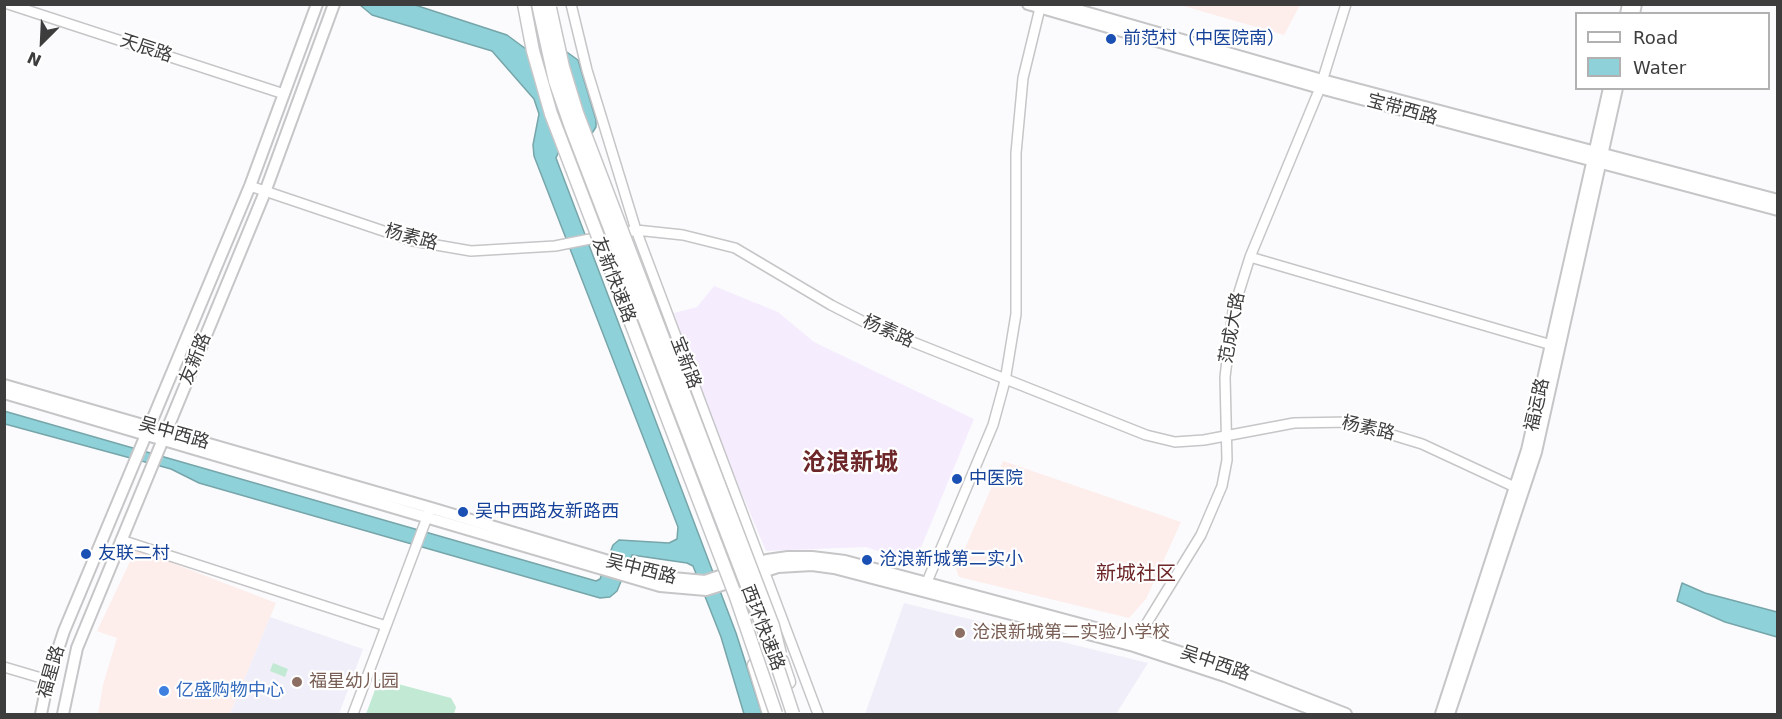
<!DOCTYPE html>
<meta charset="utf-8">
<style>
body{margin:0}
#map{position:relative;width:1782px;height:719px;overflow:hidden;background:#fbfbfd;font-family:"DejaVu Sans",sans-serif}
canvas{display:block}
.frame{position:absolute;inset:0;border:6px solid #3d3d3e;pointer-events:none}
.legend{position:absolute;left:1575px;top:12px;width:195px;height:78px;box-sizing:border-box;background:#fff;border:2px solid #b1b1b2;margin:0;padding:8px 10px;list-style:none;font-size:18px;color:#3d3d3e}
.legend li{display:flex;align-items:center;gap:12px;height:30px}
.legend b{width:30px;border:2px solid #b1b1b2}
.north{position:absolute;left:12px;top:12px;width:60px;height:60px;-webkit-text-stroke:4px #fff;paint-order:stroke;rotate:204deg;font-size:16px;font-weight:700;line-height:24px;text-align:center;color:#3d3d3e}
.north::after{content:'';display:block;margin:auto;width:21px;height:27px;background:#3d3d3e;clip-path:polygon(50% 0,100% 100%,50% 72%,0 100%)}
</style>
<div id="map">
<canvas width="1782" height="719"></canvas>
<div class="frame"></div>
<ul class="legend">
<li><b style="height:8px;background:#fff"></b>Road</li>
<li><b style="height:16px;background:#8fd1d8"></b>Water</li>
</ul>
<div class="north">N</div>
</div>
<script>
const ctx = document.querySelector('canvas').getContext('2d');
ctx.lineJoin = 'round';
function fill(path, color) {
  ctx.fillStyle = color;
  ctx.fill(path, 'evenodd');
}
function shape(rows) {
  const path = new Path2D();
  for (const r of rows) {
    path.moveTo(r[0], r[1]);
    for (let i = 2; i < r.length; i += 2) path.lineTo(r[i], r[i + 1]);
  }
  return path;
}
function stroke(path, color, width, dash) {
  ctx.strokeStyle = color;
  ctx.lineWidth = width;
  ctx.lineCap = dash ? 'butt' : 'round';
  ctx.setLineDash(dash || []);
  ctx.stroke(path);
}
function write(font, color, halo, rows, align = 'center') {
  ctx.font = font + ' "DejaVu Sans","Noto Sans SC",sans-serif';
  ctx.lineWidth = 4.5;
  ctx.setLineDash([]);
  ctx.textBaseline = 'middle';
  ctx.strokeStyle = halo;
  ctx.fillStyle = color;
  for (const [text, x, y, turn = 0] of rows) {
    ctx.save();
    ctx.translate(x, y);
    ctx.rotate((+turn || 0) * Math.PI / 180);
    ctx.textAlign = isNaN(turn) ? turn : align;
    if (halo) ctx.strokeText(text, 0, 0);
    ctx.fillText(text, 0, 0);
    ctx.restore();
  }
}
fill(shape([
 [1180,5,1300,5,1284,35],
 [1003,461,1181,522,1146,599,1129,618,959,577,956,569],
 [136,549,276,603,230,714,98,714,103,685,117,638,97,631]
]), '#fdedeb');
fill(shape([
 [904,603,1148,663,1116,714,865,714],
 [270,617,363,649,339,714,230,714]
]), '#f0eff9');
fill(shape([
 [714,286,778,312,814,342,974,419,918,555,902,559,866,547,766,551,700,394,674,313,697,307]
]), '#f5edfe');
fill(shape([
 [273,663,288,669,285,677,270,671],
 [379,679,451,698,456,707,454,714,366,714]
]), '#c2e9d3');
const water = shape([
 [360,5,415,5,507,35,530,52,564,50,578,60,596,120,596,127,587,141,559,151,556,158,736,633,762,714,744,714,721,637,693,566,687,563,632,555,617,591,610,597,600,598,199,483,171,469,5,424,4,411,596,581,600,579,613,545,619,540,669,543,677,539,678,527,534,156,533,145,539,114,534,99,492,51,372,15,360,5],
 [1682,583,1705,593,1777,612,1777,637,1725,622,1677,601,1682,583]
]);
fill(water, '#8fd1d8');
stroke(water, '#76a5aa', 1.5);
const minor = shape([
 [8,4,284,94],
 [571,4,587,70,636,230,818,714],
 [250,186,413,241,471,251,555,246,605,236],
 [618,234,636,230,683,235,735,248,831,305,870,325,1146,435,1175,442,1204,440,1294,423,1350,422,1422,444,1519,489],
 [1250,257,1555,346],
 [121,540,386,626],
 [924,589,993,425,1005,381,1016,314,1016,153,1023,78,1041,4],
 [1134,644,1201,535,1222,486,1227,460,1225,377,1233,311,1250,257,1320,88,1346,4],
 [4,667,48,680],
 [353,714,429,512]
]);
const major = shape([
 [1028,4,1320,88,1778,210],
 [1057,4,1322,80,1778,200],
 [1626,14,1628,4],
 [1634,14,1636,4],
 [4,385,431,508,662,577,705,581,767,560,788,557,812,557,845,561,1155,644,1228,668,1346,714],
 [4,393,660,586,706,590,778,567,812,565,834,568,1134,646,1225,676,1324,714],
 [41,714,48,680,64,631,250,186,317,4],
 [63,714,77,648,265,192,334,4],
 [1441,714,1527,450,1609,88],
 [1449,714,1536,452,1617,88]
]);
const highway = shape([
 [782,661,789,682],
 [754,665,769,714]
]);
stroke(minor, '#c6c6c8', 12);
stroke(major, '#c6c6c8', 14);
stroke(highway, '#c6c6c8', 15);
stroke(minor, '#fff', 9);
stroke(major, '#fff', 10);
stroke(highway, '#fff', 12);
const highwayBridge = shape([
 [524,4,533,51,551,114,736,597,776,714],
 [538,4,555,81,571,127,774,656,793,714],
 [550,8,563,67,577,113,773,626,780,654]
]);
stroke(highwayBridge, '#c6c6c8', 15, []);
stroke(highwayBridge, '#fff', 12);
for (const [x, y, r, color] of [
 [1111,39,6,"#1a4fb4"],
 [957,479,6,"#1a4fb4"],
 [463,512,6,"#1a4fb4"],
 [86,554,6,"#1a4fb4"],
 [867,560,6,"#1a4fb4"],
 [960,633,6,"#8d6e63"],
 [297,682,6,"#8d6e63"],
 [164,691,6,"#3f7fe0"]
]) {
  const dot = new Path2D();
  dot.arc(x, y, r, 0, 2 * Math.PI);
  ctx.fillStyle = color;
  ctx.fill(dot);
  stroke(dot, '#fff', 2);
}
write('18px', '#164399', '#fff', [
 ["前范村（中医院南）",1123,39],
 ["中医院",969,479],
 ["吴中西路友新路西",475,512],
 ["友联二村",98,554],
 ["沧浪新城第二实小",879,560]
], 'left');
write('18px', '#3d3d3e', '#fff', [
 ["天辰路",146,49,18],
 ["宝带西路",1402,110,15],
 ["杨素路",411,238,15],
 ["友新快速路",613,280,69],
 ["范成大路",1233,328,-80],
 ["杨素路",888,332,24],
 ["友新路",196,359,-68],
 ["宝新路",685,363,69],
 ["福运路",1538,405,-77],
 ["杨素路",1368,429,13],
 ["吴中西路",174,434,16],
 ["吴中西路",641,570,14],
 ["西环快速路",762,628,69],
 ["吴中西路",1215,664,19],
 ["福星路",52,672,-74]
]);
write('18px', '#785e54', '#fff', [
 ["沧浪新城第二实验小学校",972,633],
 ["福星幼儿园",309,682]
], 'left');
write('18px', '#366cbe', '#fff', [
 ["亿盛购物中心",176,691]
], 'left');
write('20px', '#6d2729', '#fff', [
 ["新城社区",1136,575]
]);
write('bold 24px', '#6d2729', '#fff', [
 ["沧浪新城",850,464]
]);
</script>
